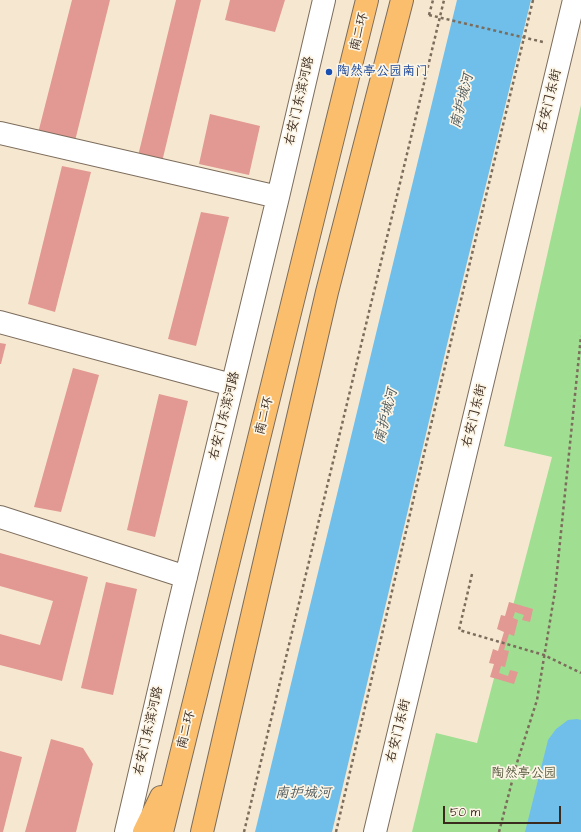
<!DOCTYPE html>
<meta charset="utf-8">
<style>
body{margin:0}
#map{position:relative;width:581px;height:832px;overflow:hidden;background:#f6e8d0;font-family:"Architects Daughter",sans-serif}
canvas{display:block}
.scale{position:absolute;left:443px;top:806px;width:118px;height:18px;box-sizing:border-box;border:2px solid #3b2a1e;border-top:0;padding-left:5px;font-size:12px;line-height:14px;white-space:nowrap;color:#3b2a1e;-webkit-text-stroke:3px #fcf5e5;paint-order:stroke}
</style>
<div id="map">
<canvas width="581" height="832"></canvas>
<div class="scale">50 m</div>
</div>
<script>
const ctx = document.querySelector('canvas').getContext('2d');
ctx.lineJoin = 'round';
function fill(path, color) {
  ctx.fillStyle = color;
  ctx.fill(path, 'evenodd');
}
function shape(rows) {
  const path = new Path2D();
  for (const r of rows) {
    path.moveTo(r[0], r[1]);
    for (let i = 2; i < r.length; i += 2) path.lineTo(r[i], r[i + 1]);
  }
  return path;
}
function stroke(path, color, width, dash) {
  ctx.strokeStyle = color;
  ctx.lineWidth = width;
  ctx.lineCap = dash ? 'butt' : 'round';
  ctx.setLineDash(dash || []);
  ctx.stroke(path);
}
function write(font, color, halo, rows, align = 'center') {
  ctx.font = font + ' "Architects Daughter","LXGW WenKai TC",sans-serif';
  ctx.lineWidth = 3.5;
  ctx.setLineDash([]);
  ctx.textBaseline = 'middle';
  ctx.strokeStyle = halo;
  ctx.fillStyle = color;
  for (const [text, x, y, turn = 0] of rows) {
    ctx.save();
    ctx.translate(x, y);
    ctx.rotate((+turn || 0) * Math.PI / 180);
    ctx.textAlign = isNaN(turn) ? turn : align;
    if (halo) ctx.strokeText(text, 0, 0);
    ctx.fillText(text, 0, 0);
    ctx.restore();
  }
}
fill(shape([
 [581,105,581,832,412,832,436,733,477,743,552,457,504,446]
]), '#a0de92');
fill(shape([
 [457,0,531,0,451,328,332,832,255,832],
 [577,719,581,720,581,832,525,832,548,740,556,729,568,720]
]), '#6fbfea');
fill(shape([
 [72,0,110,0,73,149,36,141],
 [176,0,201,0,161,166,137,160],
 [230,0,285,0,275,32,225,20],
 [210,114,260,126,249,175,199,164],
 [62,166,91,172,55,312,28,304],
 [201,212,229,217,196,346,168,339],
 [0,343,6,344,1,364,0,364],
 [73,368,99,375,61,512,34,507],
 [159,394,188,401,155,537,127,530],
 [0,553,88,577,62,681,0,665,0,634,40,645,53,601,0,586],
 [106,582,137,589,113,695,81,688],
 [509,602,533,609,530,622,522,620,524,615,515,612,513,618,518,620,514,636,509,634,504,650,509,651,505,667,501,666,499,673,508,676,510,670,518,672,514,684,490,677,494,664,489,663,493,649,498,651,504,632,497,629,501,615,505,616],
 [51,739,83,748,93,764,76,832,25,832],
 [0,751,22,757,3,832,0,832]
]), '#e29893');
const minor = shape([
 [0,133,278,197],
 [0,322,232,385],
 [0,517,186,577],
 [126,832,174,626,278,197,324,0],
 [375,832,574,0]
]);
const highway = shape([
 [144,832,161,797],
 [162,832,367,0],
 [202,832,327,292,402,0]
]);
stroke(minor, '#7c6c5c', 24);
stroke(highway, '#7c6c5c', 24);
stroke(shape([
 [429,15,433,0],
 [472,574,459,630,544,655,581,673],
 [244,832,444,0],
 [336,832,424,454,533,0],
 [499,832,516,766,537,700,555,591,581,336]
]), '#7c6c5c', 2.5, [3, 3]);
stroke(minor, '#fff', 22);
stroke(highway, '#fabe6d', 22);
stroke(shape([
 [429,15,543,42]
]), '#7c6c5c', 2.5, [3, 3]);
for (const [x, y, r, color] of [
 [329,72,4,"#1a4fb4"]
]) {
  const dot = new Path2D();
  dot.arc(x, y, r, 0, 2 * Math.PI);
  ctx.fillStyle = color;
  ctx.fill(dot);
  stroke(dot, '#fcf5e5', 1.5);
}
write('13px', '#3b2a1e', '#fcf5e5', [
 ["南二环",360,32,-76],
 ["右安门东滨河路",300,101,-77],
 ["右安门东街",550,101,-76],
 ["右安门东滨河路",225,416,-76],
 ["南二环",265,416,-76],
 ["右安门东街",475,416,-76],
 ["南二环",187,730,-76],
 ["右安门东滨河路",149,731,-77],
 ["右安门东街",399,731,-76]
]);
write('13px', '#164399', '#fcf5e5', [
 ["陶然亭公园南门",337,72]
], 'left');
write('13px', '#54573b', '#fcf5e5', [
 ["陶然亭公园",524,774]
]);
write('italic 14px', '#4b575b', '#fcf5e5', [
 ["南护城河",463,101,-76],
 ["南护城河",387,416,-76],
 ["南护城河",303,794]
]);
</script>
